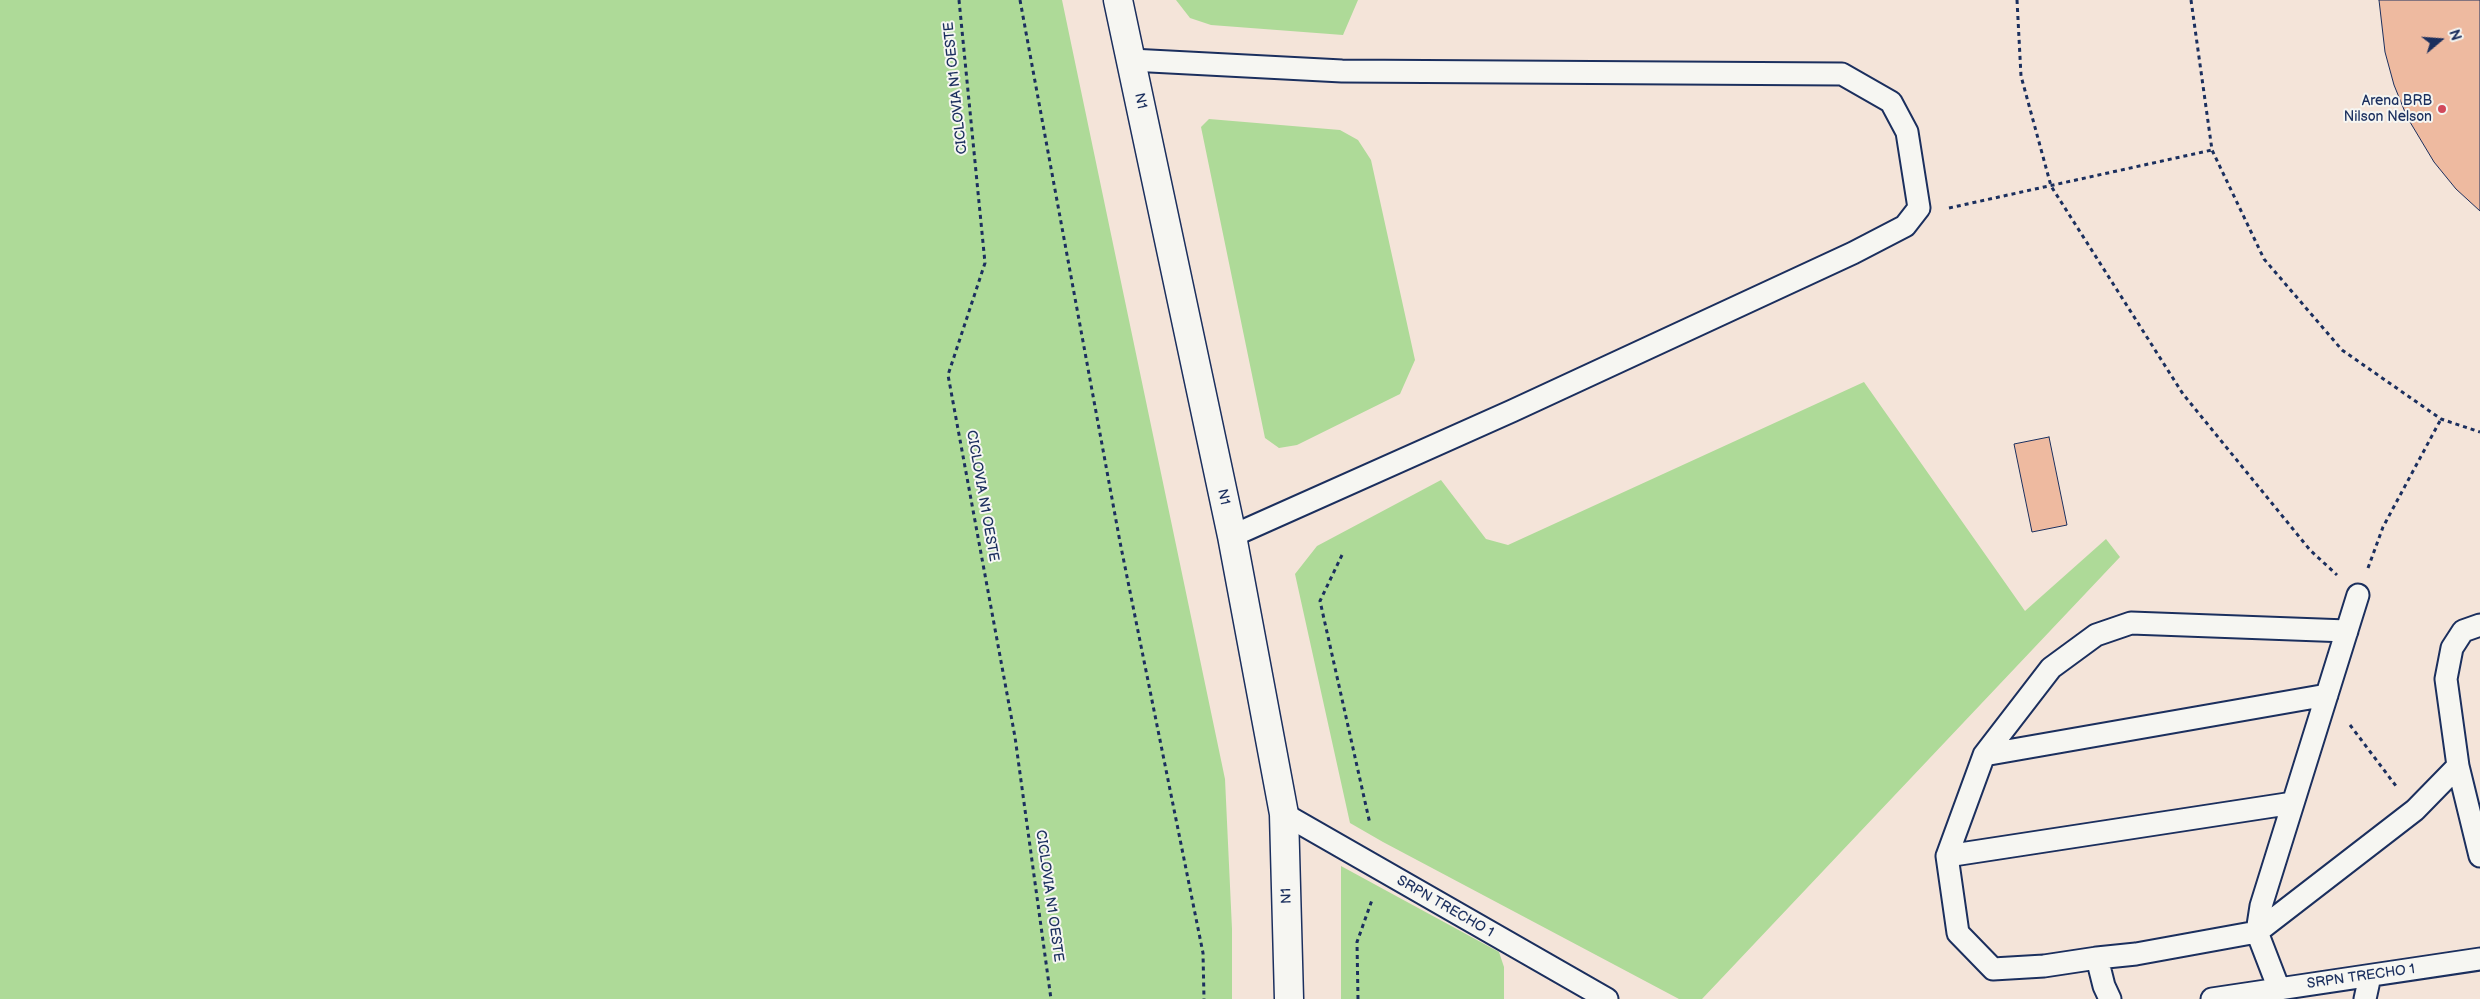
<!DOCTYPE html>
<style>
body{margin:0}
#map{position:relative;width:2480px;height:999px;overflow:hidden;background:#f4e4d9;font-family:"Balsamiq Sans",sans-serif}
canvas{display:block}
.north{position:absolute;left:2415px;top:15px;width:50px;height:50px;-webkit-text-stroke:4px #f6f6f2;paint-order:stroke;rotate:72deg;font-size:14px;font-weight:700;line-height:20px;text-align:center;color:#1b2f5e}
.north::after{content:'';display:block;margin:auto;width:18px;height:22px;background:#1b2f5e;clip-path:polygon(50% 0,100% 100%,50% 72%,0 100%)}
</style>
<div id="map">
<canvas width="2480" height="999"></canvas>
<div class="north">N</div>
</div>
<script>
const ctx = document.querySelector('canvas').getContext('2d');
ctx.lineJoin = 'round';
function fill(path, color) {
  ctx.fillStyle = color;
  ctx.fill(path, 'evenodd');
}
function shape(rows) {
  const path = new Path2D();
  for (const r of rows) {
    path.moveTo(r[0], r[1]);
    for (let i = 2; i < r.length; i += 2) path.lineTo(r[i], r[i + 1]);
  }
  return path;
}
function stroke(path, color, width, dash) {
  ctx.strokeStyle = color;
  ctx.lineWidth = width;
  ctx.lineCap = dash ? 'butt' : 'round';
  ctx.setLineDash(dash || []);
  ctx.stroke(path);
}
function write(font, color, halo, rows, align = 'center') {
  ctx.font = font + ' "Balsamiq Sans",sans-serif';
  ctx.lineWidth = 4;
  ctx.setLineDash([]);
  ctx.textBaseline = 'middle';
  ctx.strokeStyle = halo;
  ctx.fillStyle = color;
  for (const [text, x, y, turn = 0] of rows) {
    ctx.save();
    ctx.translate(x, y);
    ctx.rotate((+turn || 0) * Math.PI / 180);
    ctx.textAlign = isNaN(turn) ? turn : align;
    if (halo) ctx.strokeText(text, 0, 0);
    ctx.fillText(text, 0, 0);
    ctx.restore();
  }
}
fill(shape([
 [0,0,1062,0,1225,779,1232,929,1232,999,0,999],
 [1176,0,1358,0,1343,35,1211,25,1190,18],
 [1209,119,1340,130,1358,140,1371,160,1415,360,1400,394,1297,445,1279,448,1265,438,1201,127],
 [1864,382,2025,611,2106,539,2120,557,1702,999,1679,999,1383,842,1350,823,1295,574,1317,546,1441,480,1486,539,1508,545],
 [1341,866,1499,952,1504,967,1504,999,1341,999]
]), '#aeda98');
const building = shape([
 [2379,0,2480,0,2480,211,2456,189,2434,162,2407,117,2394,85,2385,52,2379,0],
 [2049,437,2067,525,2032,532,2014,444,2049,437]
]);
fill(building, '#eebaa0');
stroke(building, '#1b2f5e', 1);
const lane = shape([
 [1131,60,1342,71,1842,74,1891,102,1907,132,1919,208,1905,226,1853,253,1512,411,1232,536],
 [2480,625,2463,631,2452,648,2446,679,2458,766,2480,856],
 [1984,755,2327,695],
 [1284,814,1607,999],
 [1947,856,2293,803],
 [2097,958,2044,966,1993,969,1958,933,1947,856,1984,755,2051,668,2096,635,2131,623,2347,631],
 [2279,989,2257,932,2261,906,2358,595],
 [2110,999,2104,986,2097,958,2136,954,2257,932,2415,810,2458,766],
 [2212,999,2480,959],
 [2365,999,2370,976]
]);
const highway = shape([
 [1118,0,1232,536,1284,814,1289,999]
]);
stroke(lane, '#1b2f5e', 25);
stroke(highway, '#1b2f5e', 31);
stroke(shape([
 [959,0,985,263,948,375,1015,737,1051,999],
 [1020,0,1120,542,1203,953,1204,999],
 [2017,0,2021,76,2051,186,2183,394,2310,550,2337,575],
 [2191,0,2212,150,2264,259,2342,350,2441,419,2480,432],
 [1949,208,2212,150],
 [1342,555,1320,601,1370,824],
 [2368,568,2383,527,2441,419],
 [2350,725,2396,786],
 [1358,999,1357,942,1372,900]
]), '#1b2f5e', 3, [4, 4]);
stroke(lane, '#f6f6f2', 21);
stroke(highway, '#f6f6f2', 28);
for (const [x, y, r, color] of [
 [2442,109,5,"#d1495b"]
]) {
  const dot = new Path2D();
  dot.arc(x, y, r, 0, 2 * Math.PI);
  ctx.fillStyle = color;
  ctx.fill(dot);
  stroke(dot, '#f6f6f2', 2);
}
write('14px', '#1b2f5e', '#f6f6f2', [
 ["CICLOVIA N1 OESTE",956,88,-96],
 ["N1",1140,101,78],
 ["CICLOVIA N1 OESTE",982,496,80],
 ["N1",1223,497,78],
 ["CICLOVIA N1 OESTE",1049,896,82],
 ["N1",1287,896,-92],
 ["SRPN TRECHO 1",1445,907,30],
 ["SRPN TRECHO 1",2361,977,-8]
]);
write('14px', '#1b2f5e', '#f6f6f2', [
 ["Arena BRB",2432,101],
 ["Nilson Nelson",2432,117]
], 'right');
</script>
